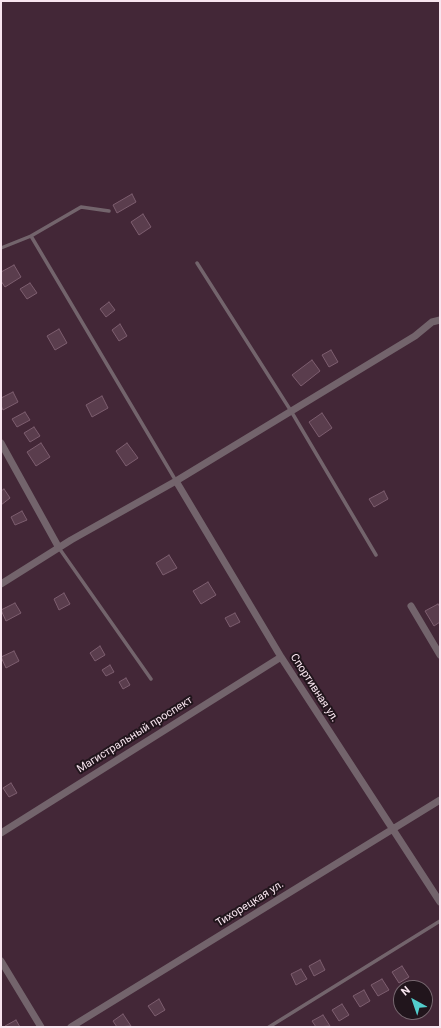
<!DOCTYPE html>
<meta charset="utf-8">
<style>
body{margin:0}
#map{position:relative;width:441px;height:1028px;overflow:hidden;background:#432737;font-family:Roboto,sans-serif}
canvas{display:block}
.frame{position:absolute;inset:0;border:2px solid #f8e5ef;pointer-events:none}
.north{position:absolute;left:393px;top:980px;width:40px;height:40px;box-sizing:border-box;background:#21151c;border:1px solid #776870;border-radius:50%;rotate:320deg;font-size:11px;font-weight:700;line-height:16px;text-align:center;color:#f8e5ef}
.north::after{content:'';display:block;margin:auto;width:14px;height:18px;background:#52cdcc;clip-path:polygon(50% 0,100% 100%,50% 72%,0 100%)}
</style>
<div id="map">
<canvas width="441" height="1028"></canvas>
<div class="frame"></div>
<div class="north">N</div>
</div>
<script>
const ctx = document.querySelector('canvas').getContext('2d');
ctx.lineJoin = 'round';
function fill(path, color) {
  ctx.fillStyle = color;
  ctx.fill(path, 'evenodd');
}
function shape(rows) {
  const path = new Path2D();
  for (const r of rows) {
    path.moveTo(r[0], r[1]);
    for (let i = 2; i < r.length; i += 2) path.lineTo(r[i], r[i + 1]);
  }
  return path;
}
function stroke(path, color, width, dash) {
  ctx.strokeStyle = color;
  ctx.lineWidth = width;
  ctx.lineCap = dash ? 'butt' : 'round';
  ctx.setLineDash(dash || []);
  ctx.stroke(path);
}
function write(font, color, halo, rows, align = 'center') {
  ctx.font = font + ' Roboto,sans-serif';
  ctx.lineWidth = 4;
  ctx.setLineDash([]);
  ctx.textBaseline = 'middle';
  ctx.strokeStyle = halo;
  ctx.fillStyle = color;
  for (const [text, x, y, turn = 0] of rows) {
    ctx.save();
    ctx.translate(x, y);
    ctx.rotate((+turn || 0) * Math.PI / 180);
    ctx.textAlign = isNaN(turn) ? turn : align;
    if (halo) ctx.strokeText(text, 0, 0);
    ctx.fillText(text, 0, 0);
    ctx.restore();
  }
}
const building = shape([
 [132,194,136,202,117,213,113,205,132,194],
 [143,214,151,227,139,235,131,222,143,214],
 [14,265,21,277,5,287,1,281,1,272,14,265],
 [30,283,37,293,27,299,20,289,30,283],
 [109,302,115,310,106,317,100,309,109,302],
 [120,324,127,336,119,341,112,330,120,324],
 [59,329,67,343,55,350,47,336,59,329],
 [331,350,338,362,329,367,322,355,331,350],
 [312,360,320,371,301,386,292,375,312,360],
 [13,392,18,402,3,410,1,406,1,398,13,392],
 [102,396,108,408,92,417,86,405,102,396],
 [25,412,30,420,17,427,12,419,25,412],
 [322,413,332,428,319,437,309,422,322,413],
 [34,427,40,436,30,442,24,433,34,427],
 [41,443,50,457,36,466,27,452,41,443],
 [127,443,138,458,126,466,116,451,127,443],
 [4,489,10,498,1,505,1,491,4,489],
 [384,491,388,499,374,507,369,499,384,491],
 [22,511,27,520,15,525,11,517,22,511],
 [169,555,177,568,163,575,156,563,169,555],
 [208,582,216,595,201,604,193,591,208,582],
 [64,593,70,604,59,610,54,599,64,593],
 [15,603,21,613,6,621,1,610,15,603],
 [438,604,440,607,440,622,434,626,425,611,438,604],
 [235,613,240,622,230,627,225,618,235,613],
 [100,646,105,655,95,661,90,653,100,646],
 [14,651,19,661,6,668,1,657,14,651],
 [110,665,114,672,106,676,102,670,110,665],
 [126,678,130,685,123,689,119,682,126,678],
 [11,783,17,793,9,797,3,788,11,783],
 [320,960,325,970,314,976,309,966,320,960],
 [402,966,409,977,399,983,392,972,402,966],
 [301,969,307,979,296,985,291,974,301,969],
 [382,979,389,990,378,996,371,985,382,979],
 [364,990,370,1001,360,1007,353,996,364,990],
 [159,999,165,1010,155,1016,148,1006,159,999],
 [342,1004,349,1015,339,1021,332,1010,342,1004],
 [123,1014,131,1026,117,1027,113,1021,123,1014],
 [323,1015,330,1026,316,1027,312,1021,323,1015],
 [16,1020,20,1027,6,1027,5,1026,16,1020]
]);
fill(building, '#5a3d4d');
stroke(building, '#7d5e6f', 1);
stroke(shape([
 [31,236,81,207,109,211],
 [1,248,31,236,176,481],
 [197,263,291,411,376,555],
 [59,548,151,679],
 [269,1027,440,921]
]), '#73646c', 3.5);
stroke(shape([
 [1,443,59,548],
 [176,481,281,657,440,902],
 [1,584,71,540,176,481,415,336,432,322,440,320],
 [411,606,440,655],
 [1,833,281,657],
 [1,961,41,1027],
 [71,1027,440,800]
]), '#73646c', 7);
write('11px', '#f8e5ef', '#21151c', [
 ["Спортивная ул.",314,688,57],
 ["Магистральный проспект",135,735,-32],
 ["Тихорецкая ул.",250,904,-32]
]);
</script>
